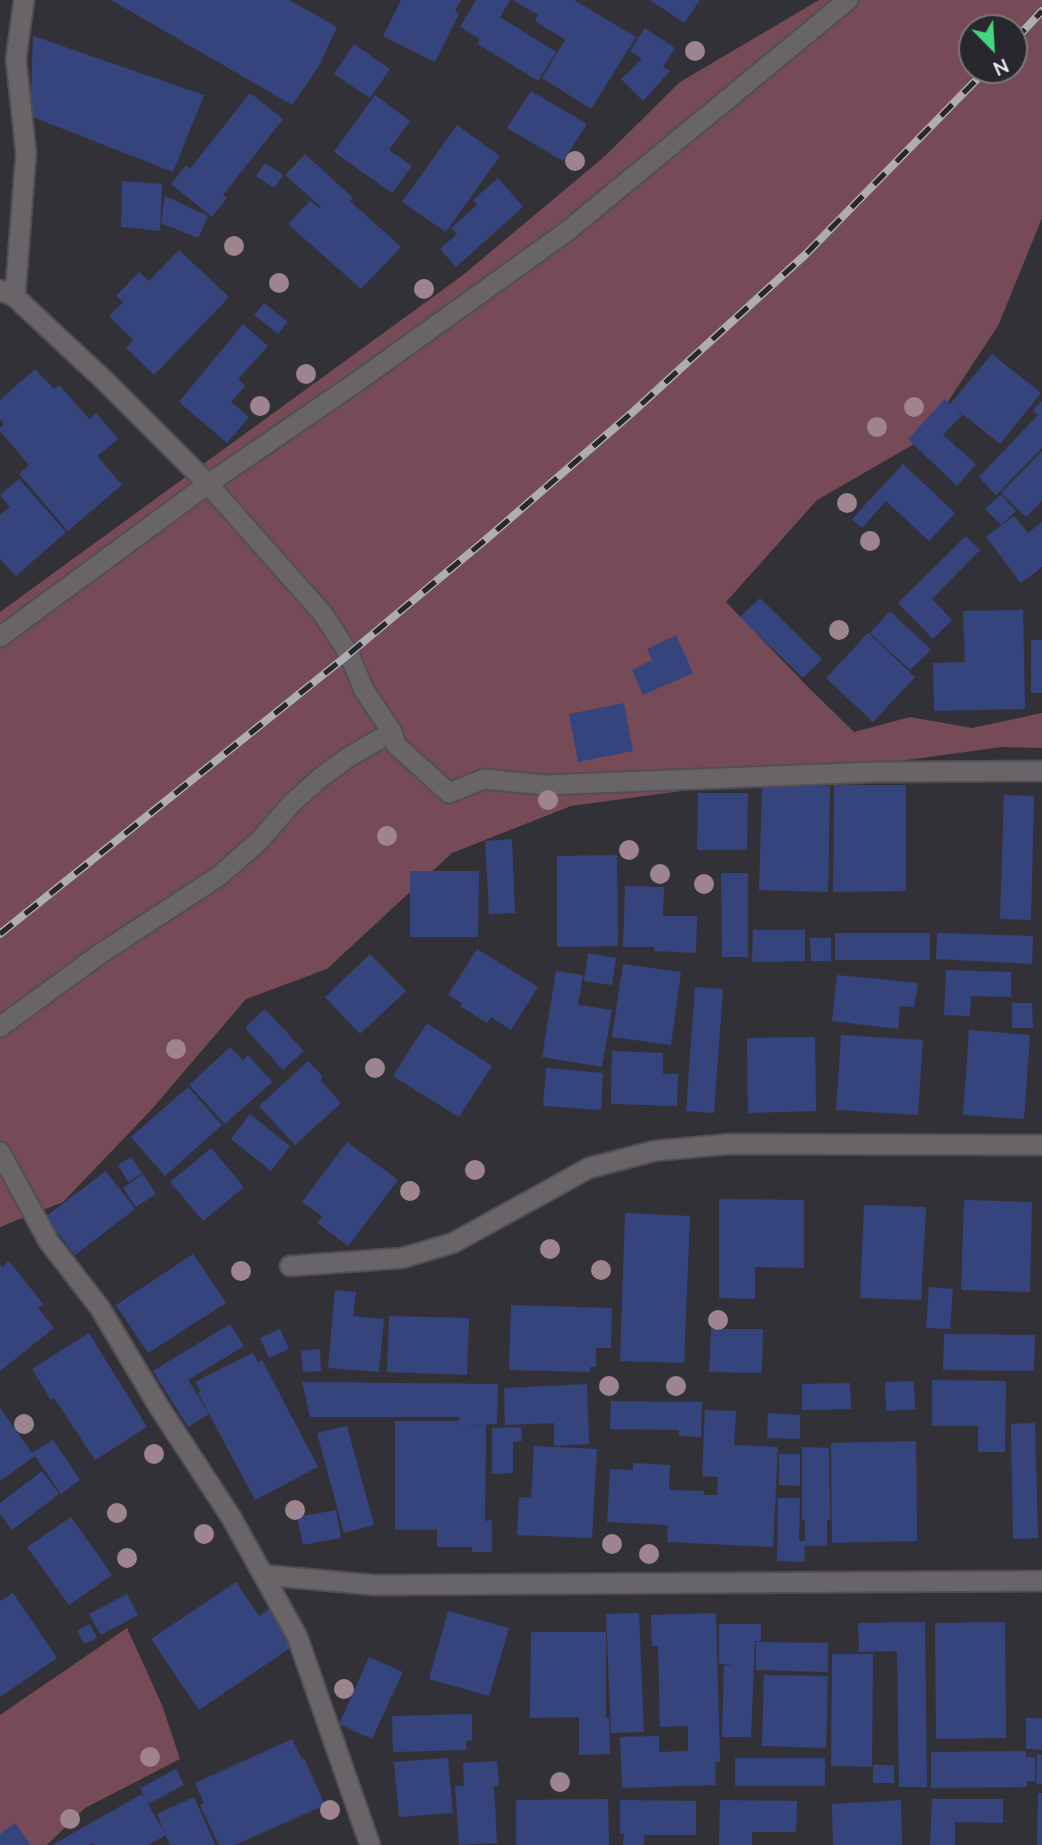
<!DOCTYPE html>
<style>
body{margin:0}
#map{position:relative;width:1042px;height:1845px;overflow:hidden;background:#333138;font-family:"Nunito Sans",sans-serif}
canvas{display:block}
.north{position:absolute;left:958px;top:14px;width:70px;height:70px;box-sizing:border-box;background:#29272e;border:2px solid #79777d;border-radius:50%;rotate:156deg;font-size:19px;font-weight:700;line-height:28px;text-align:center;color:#f0eff3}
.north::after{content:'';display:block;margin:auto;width:24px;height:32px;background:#41d77c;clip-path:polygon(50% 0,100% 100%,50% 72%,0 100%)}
</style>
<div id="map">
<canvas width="1042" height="1845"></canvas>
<div class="north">N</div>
</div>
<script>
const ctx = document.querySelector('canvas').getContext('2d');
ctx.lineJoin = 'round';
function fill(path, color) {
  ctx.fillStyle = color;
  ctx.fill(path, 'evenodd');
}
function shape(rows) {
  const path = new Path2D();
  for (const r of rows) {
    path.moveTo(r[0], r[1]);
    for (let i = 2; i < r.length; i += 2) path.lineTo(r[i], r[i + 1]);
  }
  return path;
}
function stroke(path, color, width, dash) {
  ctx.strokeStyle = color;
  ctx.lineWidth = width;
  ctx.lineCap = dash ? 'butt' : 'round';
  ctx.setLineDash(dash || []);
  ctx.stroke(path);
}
fill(shape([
 [819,0,1042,0,1042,218,998,326,923,439,817,500,726,602,809,688,854,732,910,717,972,728,1042,713,1042,748,1002,747,571,806,452,853,327,969,246,999,152,1109,63,1202,0,1227,0,612,463,275,605,156,680,82],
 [972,28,1014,28,1014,70,972,70],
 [127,1628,162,1705,180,1759,85,1808,47,1845,0,1845,0,1715]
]), '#764a57');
fill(shape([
 [111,0,289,0,337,27,319,66,292,105],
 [401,0,461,0,455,11,459,14,435,62,383,36],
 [476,0,510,0,500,17,556,52,538,81,478,44,480,39,460,27],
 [513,0,574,0,636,37,591,109,542,78,565,40,535,21,538,15],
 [650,0,700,0,684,23],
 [645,28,675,48,663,67,670,71,643,101,621,79,642,59,630,51],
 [33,36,204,95,173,172,30,116],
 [354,44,390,69,370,98,334,74],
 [531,91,587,124,563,161,507,128],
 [250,93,283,119,223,195,227,198,212,217,171,184,186,165,190,169],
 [375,95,410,121,389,150,412,166,392,193,334,152],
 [457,125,500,156,446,232,402,202],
 [305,154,353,198,350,201,401,247,361,289,288,224,310,201,319,208,321,207,285,175],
 [265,163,283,175,274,188,256,176],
 [498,178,523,207,456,267,440,249,457,234,451,228,477,205,473,200],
 [122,181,162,184,160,231,121,227],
 [165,196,208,216,198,238,161,223],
 [179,250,229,297,154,375,126,348,133,340,109,316,123,302,116,296,139,272,149,281],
 [264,303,288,322,278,334,254,315],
 [243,324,268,346,238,379,245,386,231,402,249,417,227,443,179,402],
 [992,354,1041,393,1000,444,954,407,962,415,943,435,976,464,957,486,908,439,945,399,950,404],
 [35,369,54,389,59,385,89,419,96,413,118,439,97,456,122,485,68,531,19,474,29,465,0,431,0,428,4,424,0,419,0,400],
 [1042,401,1042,448,996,495,979,477,1038,415,1033,410],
 [1042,451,1042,501,1026,517,1001,493],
 [903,464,955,513,929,541,886,501,862,528,852,519],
 [19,479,66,532,16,576,0,559,0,515,10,507,0,495],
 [1001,495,1016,511,1001,525,985,509],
 [1014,516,1028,533,1042,522,1042,567,1021,583,986,537],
 [966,536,980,550,932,599,952,620,933,639,898,603],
 [760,598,822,659,803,678,740,617],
 [1023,610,1025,709,934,711,933,663,965,662,963,611],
 [890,611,931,650,910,670,870,633],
 [868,633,915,677,873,722,826,678],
 [676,635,693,673,643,695,632,670,652,660,647,649],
 [1031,640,1042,640,1042,693,1031,693],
 [624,703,633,751,578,762,569,714],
 [762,785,830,786,828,892,759,890],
 [834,785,906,785,906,891,833,892],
 [698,793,748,793,747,850,697,850],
 [1004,795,1034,796,1031,920,1000,919],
 [512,839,515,913,489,914,485,841],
 [617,855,618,946,557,947,557,856],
 [410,871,479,871,478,937,410,937],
 [721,873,748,873,748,957,722,957],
 [625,886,664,887,663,916,697,916,696,953,654,951,654,947,623,947],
 [753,930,805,930,805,961,752,962],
 [835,933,930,933,930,960,835,960],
 [937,933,1033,936,1032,964,936,959],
 [810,938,831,938,831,961,811,961],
 [477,949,538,987,511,1030,491,1017,487,1023,460,1006,462,1003,448,995],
 [588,953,616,958,612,985,584,981],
 [370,954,406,991,360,1034,325,997],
 [623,964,681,972,671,1045,612,1037],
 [946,970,1011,972,1011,997,971,996,970,1016,944,1015],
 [556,971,583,975,578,1005,612,1010,602,1067,542,1057],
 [837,975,918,983,914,1007,900,1006,898,1029,832,1021],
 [695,987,723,989,714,1113,686,1111],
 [1012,1003,1032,1003,1033,1028,1012,1028],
 [265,1009,304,1051,283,1070,245,1028],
 [427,1023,492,1066,459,1117,393,1076],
 [969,1030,1030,1035,1024,1119,963,1115],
 [841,1035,923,1040,918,1115,836,1110],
 [815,1037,816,1111,748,1113,747,1038],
 [230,1047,243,1061,248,1055,272,1082,225,1124,189,1085],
 [612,1051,663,1053,663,1074,678,1074,677,1106,611,1104],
 [308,1061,323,1077,320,1080,341,1103,295,1145,259,1106],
 [546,1068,603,1073,601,1110,543,1106],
 [188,1087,222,1125,165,1176,131,1137],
 [250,1114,290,1146,271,1171,231,1139],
 [347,1142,398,1180,348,1246,317,1223,322,1216,302,1202],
 [211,1148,244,1187,203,1221,170,1182],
 [131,1157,142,1173,128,1182,118,1165],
 [106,1171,135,1209,75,1255,45,1217],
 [143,1174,156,1194,136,1207,123,1188],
 [719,1199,804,1200,804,1268,755,1267,755,1299,719,1298],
 [964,1200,1032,1202,1030,1292,961,1290],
 [864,1205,926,1207,921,1300,860,1298],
 [625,1213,690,1216,684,1363,620,1361],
 [193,1254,226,1303,148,1353,116,1305],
 [9,1261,43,1304,38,1308,54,1328,0,1371,0,1264,2,1267],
 [929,1287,953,1289,950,1329,926,1328],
 [335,1290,356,1292,353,1316,384,1319,379,1372,328,1368],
 [511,1305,612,1308,611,1348,596,1348,596,1367,590,1367,590,1372,509,1370],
 [389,1316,469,1318,467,1375,387,1372],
 [230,1324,244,1346,188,1380,209,1414,188,1427,153,1371],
 [280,1329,289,1349,269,1358,260,1338],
 [711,1329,763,1329,762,1373,709,1372],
 [89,1333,147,1427,95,1460,54,1398,51,1400,32,1369],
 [944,1334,1035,1335,1034,1371,943,1370],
 [320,1349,321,1371,303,1372,301,1351],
 [253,1353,258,1362,262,1360,318,1467,255,1500,198,1393,201,1392,195,1382],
 [932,1380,1006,1381,1005,1452,978,1452,978,1426,932,1426],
 [914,1381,915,1409,886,1411,885,1382],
 [302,1382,498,1384,497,1424,458,1426,486,1425,485,1521,492,1520,492,1552,472,1552,472,1547,437,1547,437,1530,395,1530,395,1421,459,1421,459,1417,310,1417],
 [850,1383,851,1409,802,1410,802,1384],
 [587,1384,589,1444,554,1446,554,1423,505,1425,504,1388],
 [611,1401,702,1402,701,1437,679,1436,679,1430,610,1429],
 [0,1408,32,1453,53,1440,80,1480,61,1494,35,1456,0,1481],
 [705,1410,736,1411,734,1445,778,1447,773,1547,667,1542,668,1525,607,1522,610,1469,633,1470,633,1463,670,1465,669,1490,704,1491,704,1495,717,1495,718,1477,702,1476],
 [768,1413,800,1415,800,1439,767,1438],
 [1035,1423,1038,1538,1013,1539,1011,1424],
 [347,1426,374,1525,344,1533,317,1433],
 [521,1427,522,1441,513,1442,513,1473,492,1474,492,1428],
 [916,1441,917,1541,832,1543,831,1443],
 [534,1446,597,1449,592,1538,517,1535,519,1497,531,1498],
 [802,1447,829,1448,830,1520,827,1520,827,1546,805,1546,804,1562,777,1561,778,1498,800,1498,799,1541,805,1541,805,1520,802,1519],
 [779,1454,800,1454,800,1486,779,1485],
 [42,1471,59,1494,12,1530,0,1514,0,1503],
 [336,1510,341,1538,303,1545,297,1517],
 [71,1517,112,1575,69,1605,27,1547],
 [236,1582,259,1616,271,1608,296,1644,199,1710,151,1639],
 [13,1593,57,1658,0,1697,0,1601],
 [127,1594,138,1615,101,1635,89,1614],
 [448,1611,509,1628,489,1696,429,1679],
 [639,1613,644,1732,611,1733,606,1614],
 [716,1613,720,1762,715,1762,716,1785,622,1788,620,1737,659,1736,659,1752,688,1751,688,1726,660,1727,658,1646,652,1646,651,1615],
 [925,1622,927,1787,899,1787,897,1651,859,1652,858,1623],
 [1005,1622,1006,1738,936,1739,935,1623],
 [90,1624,97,1638,84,1644,77,1631],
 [719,1624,761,1624,761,1641,755,1641,751,1737,722,1737,724,1666,733,1665,719,1664],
 [531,1632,606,1632,606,1718,609,1718,610,1754,579,1755,579,1717,530,1718],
 [756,1642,828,1643,828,1672,756,1670],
 [832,1654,873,1654,872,1767,831,1766],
 [369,1657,403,1672,372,1739,339,1724],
 [764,1675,828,1676,826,1748,762,1746],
 [472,1714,472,1740,466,1741,466,1750,393,1752,392,1716],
 [1026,1718,1042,1718,1042,1750,1026,1749],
 [292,1739,302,1759,304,1758,325,1805,235,1845,219,1845,200,1805,204,1803,195,1783],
 [1026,1751,1026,1757,1035,1757,1035,1781,1027,1781,1027,1787,931,1788,931,1752],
 [1037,1754,1042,1755,1042,1784,1036,1784],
 [448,1758,453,1813,399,1817,394,1762],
 [735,1758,825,1758,825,1786,735,1786],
 [497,1761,499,1786,494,1786,497,1843,459,1845,455,1786,464,1786,463,1763],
 [873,1765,894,1765,894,1783,873,1783],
 [176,1769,184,1785,148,1804,166,1835,148,1845,95,1845,93,1843,89,1845,52,1845,142,1794,146,1800,140,1788],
 [1038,1793,1042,1793,1042,1845,1037,1845],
 [194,1797,215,1845,170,1845,157,1814],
 [608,1799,609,1845,516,1845,516,1800],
 [932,1799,1003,1799,1003,1823,955,1822,955,1845,930,1845],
 [620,1800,696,1801,696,1835,644,1835,644,1845,623,1845,624,1834,620,1834],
 [720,1800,797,1801,796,1832,752,1832,752,1845,719,1845],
 [901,1800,902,1845,833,1845,832,1804],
 [15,1823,31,1845,0,1845,0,1834]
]), '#36447e');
const minor = shape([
 [0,290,15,297,105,381,208,484,323,614,349,654,364,690,392,732,396,745,449,793,484,779,545,785,875,772,1042,771],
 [15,297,26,153,16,59,24,0],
 [0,637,208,484,361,379,566,232,848,0],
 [0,1027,97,956,219,876,259,841,292,803,320,778,347,758,392,732],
 [0,1152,49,1242,100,1308,159,1407,231,1517,297,1636,370,1845],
 [290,1266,402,1258,453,1243,589,1168,654,1151,729,1144,1042,1145],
 [264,1575,374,1585,1042,1581]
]);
stroke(minor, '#514f56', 23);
stroke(minor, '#686467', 19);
const rail = shape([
 [1014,41,1042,11],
 [0,934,349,654,490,536,634,411,806,254,986,70]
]);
stroke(rail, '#aeadb2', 8);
stroke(rail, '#29272e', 5, [16]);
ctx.fillStyle = '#9d848e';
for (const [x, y] of [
 [695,51],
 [575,161],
 [234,246],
 [279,283],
 [424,289],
 [306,374],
 [260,406],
 [914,407],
 [877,427],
 [847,503],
 [870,541],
 [839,630],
 [548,800],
 [387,836],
 [629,850],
 [660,874],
 [704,884],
 [176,1049],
 [375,1068],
 [475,1170],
 [410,1191],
 [550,1249],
 [601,1270],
 [241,1271],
 [718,1320],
 [609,1386],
 [676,1386],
 [24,1424],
 [154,1454],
 [295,1510],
 [117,1513],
 [204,1534],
 [612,1544],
 [649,1554],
 [127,1558],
 [344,1689],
 [150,1757],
 [560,1782],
 [330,1810],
 [70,1819]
]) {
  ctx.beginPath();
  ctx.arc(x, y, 10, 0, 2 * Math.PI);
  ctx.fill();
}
</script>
